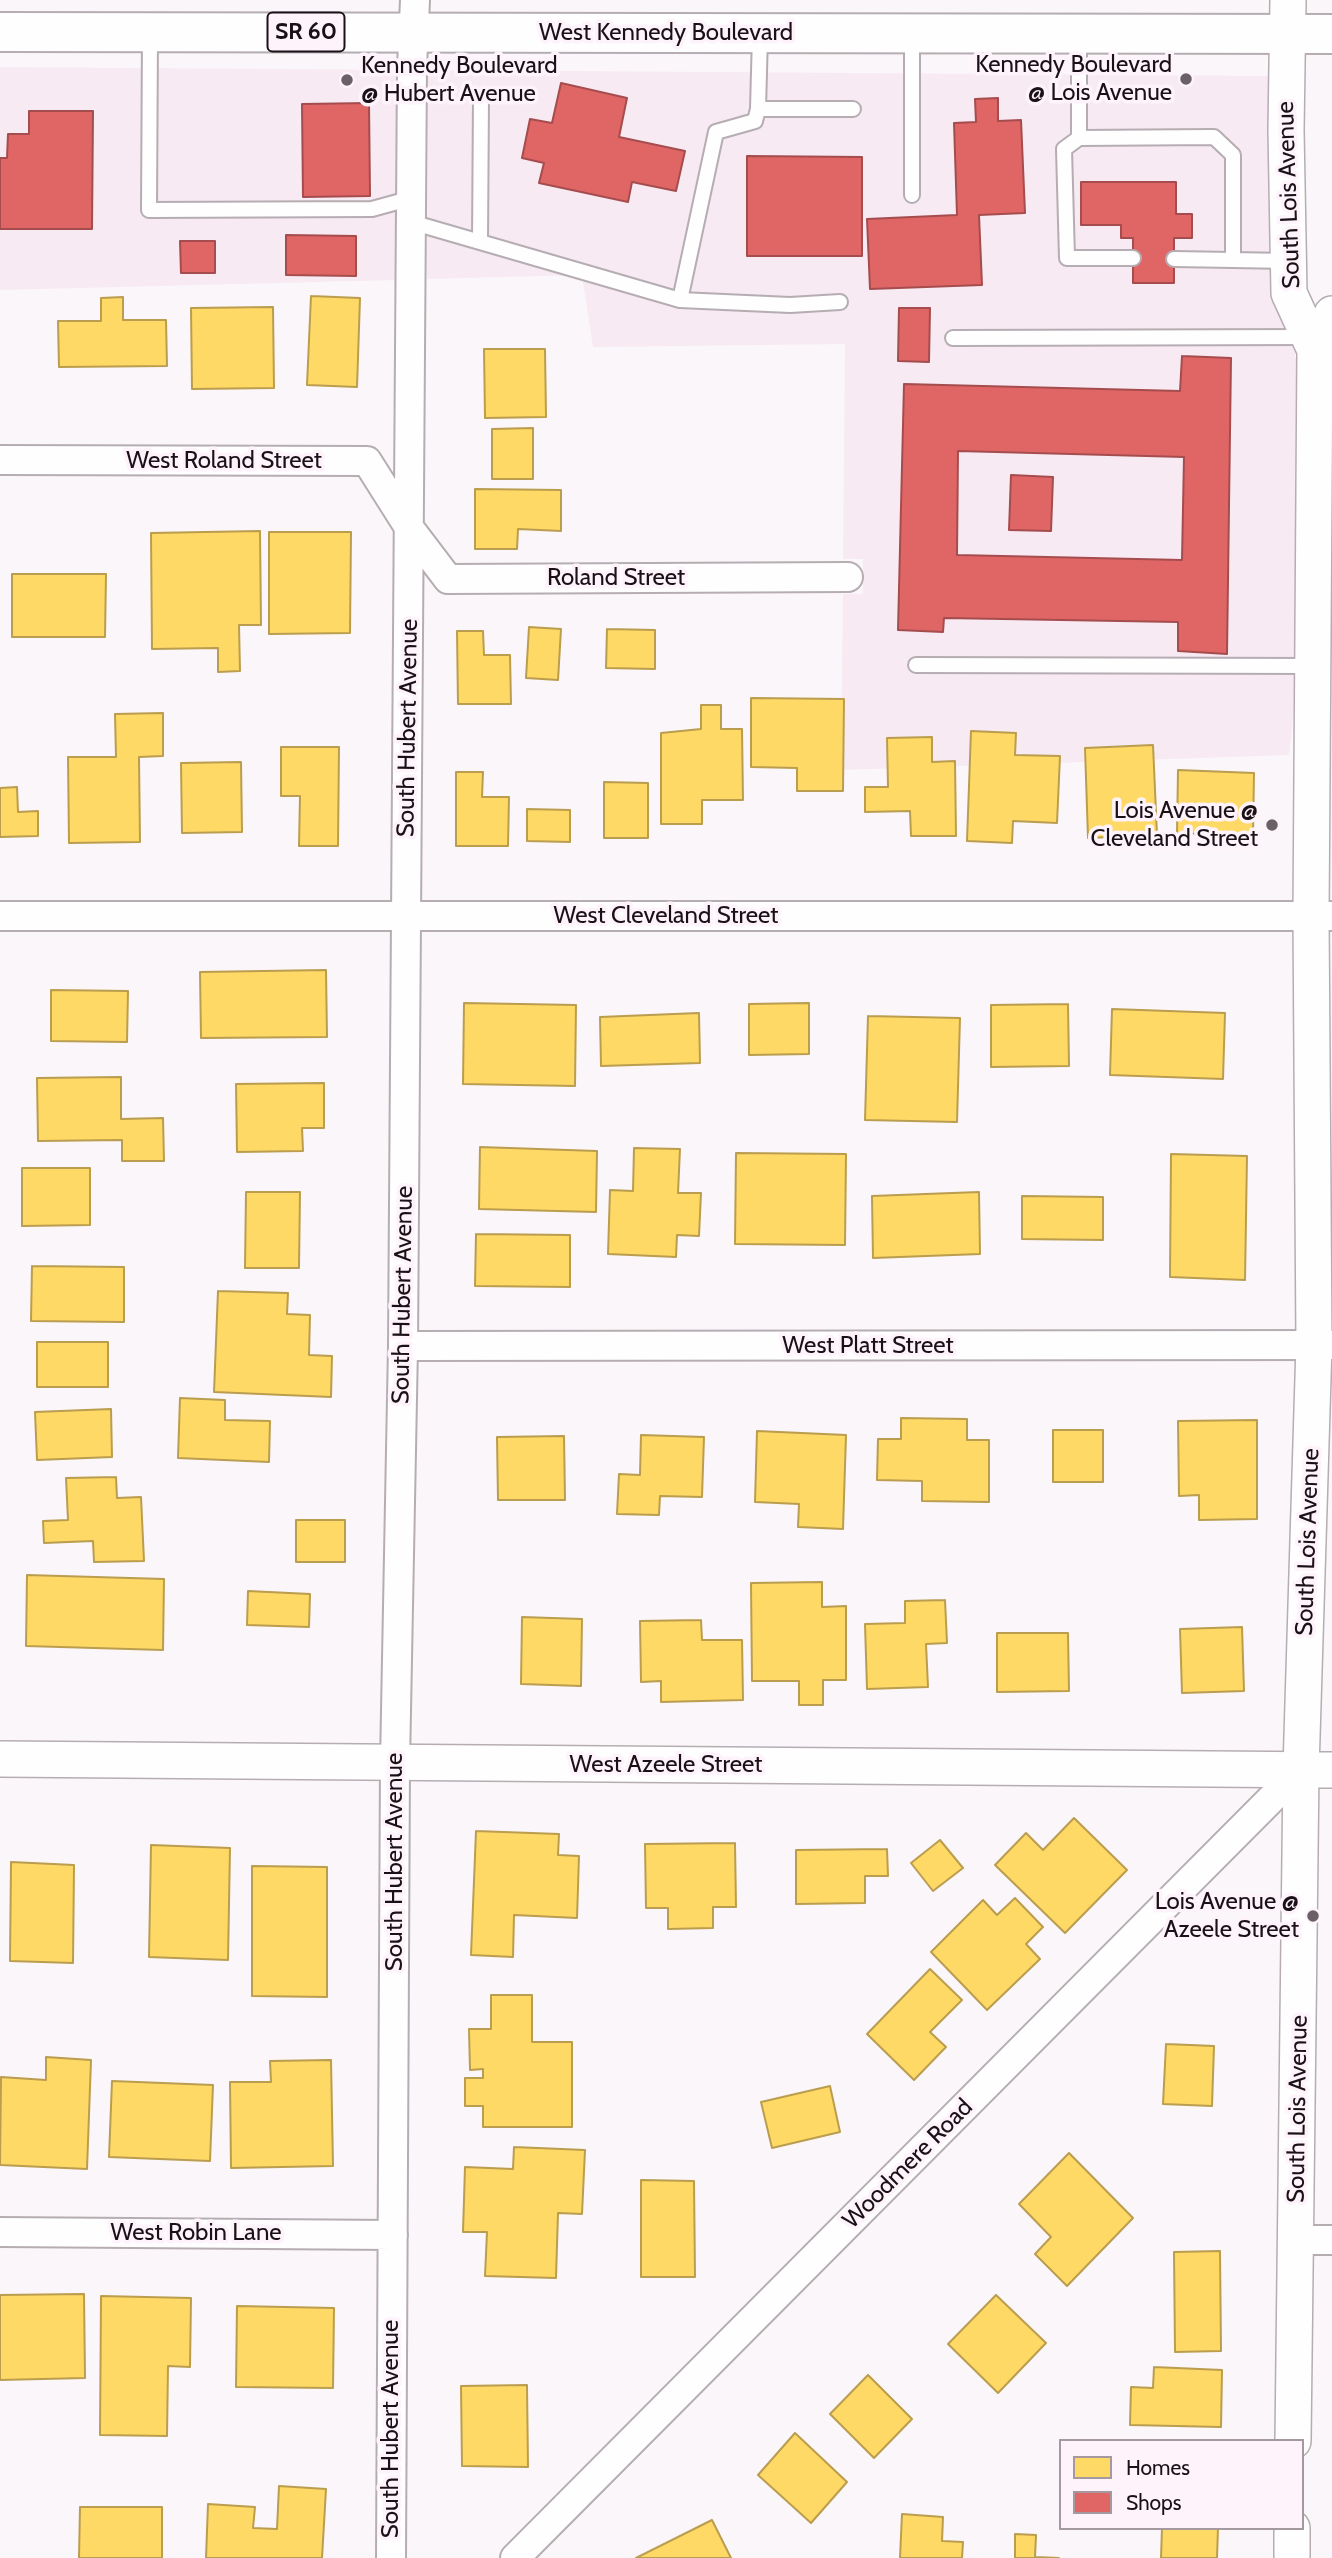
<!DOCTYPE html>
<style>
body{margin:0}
#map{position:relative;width:1332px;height:2558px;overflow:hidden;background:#fbf6f9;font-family:Cabin,sans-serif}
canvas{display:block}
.legend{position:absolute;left:1059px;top:2439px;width:245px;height:91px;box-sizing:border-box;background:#fef3fa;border:2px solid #a3999f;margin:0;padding:9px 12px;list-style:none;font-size:21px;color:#1a1116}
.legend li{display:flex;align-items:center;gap:14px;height:35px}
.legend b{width:35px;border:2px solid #a3999f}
</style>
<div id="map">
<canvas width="1332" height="2558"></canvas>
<ul class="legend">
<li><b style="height:19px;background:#ffd966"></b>Homes</li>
<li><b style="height:19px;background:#e06666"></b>Shops</li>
</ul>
</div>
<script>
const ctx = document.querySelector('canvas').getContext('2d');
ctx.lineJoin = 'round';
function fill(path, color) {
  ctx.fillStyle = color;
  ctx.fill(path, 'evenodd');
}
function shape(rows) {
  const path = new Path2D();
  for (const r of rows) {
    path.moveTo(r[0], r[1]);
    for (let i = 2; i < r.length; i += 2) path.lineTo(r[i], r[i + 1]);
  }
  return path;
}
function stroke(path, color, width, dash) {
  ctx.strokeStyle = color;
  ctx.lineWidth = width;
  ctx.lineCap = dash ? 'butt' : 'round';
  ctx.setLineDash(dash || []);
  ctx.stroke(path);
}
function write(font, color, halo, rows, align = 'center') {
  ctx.font = font + ' Cabin,sans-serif';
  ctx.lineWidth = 7;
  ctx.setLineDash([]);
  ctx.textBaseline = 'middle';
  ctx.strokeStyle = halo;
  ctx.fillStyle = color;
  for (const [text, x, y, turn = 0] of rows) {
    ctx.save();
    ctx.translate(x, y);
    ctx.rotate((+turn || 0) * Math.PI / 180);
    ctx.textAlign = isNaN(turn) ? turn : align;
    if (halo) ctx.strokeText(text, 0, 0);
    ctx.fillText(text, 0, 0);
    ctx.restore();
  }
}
fill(shape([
 [0,67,397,70,396,280,0,290],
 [428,70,1271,76,1297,349,1294,357,1299,360,1297,679,1289,755,841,770,843,594,863,594,863,559,843,559,845,344,593,347,582,275,427,279]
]), '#f7eaf2');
const homes = shape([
 [311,296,360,298,357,387,307,385,311,296],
 [123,297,123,320,166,320,167,366,59,367,58,321,101,321,101,298,123,297],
 [273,307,274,388,192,389,191,308,273,307],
 [484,349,545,349,546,417,485,418,484,349],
 [533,428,533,479,492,479,492,429,533,428],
 [475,489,561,490,561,531,518,529,517,549,475,549,475,489],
 [260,531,261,625,239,625,240,671,218,672,218,648,152,649,151,533,260,531],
 [269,532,351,532,350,633,269,634,269,532],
 [12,574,106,574,105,637,12,637,12,574],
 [529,627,561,629,558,680,526,678,529,627],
 [607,629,655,630,655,669,606,668,607,629],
 [457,631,483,631,484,655,510,655,511,704,458,704,457,631],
 [751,698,844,699,843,791,797,791,797,768,751,767,751,698],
 [701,705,721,705,721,729,742,729,743,800,702,800,702,824,661,824,661,733,701,729,701,705],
 [163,713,163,756,139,757,140,842,69,843,68,757,116,757,115,714,163,713],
 [971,731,1016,733,1015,755,1060,756,1057,823,1013,821,1012,843,967,841,971,731],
 [932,737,932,762,955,761,956,836,911,836,910,811,865,812,865,787,888,787,887,738,932,737],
 [1153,745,1157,835,1088,838,1085,748,1153,745],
 [281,747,339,747,338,846,299,846,300,796,281,796,281,747],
 [241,762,242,832,182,833,181,763,241,762],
 [1178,770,1254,773,1253,836,1177,833,1178,770],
 [456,772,483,772,482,797,509,797,508,846,456,846,456,772],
 [604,782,648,783,648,838,604,838,604,782],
 [17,787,18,812,38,811,38,836,0,837,0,788,17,787],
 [527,809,570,810,570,842,527,841,527,809],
 [326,970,327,1037,201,1038,200,972,326,970],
 [51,990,128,991,127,1042,51,1041,51,990],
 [464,1003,576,1005,575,1086,463,1084,464,1003],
 [809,1003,809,1054,749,1055,749,1004,809,1003],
 [1068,1004,1069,1066,991,1067,991,1005,1068,1004],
 [1112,1009,1225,1013,1223,1079,1110,1075,1112,1009],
 [699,1013,700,1063,601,1066,600,1017,699,1013],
 [868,1016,960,1018,957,1122,865,1120,868,1016],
 [121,1077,121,1119,163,1118,164,1161,122,1161,122,1140,38,1141,37,1078,121,1077],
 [324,1083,324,1128,302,1128,303,1151,237,1152,236,1084,324,1083],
 [480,1147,597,1151,596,1212,479,1209,480,1147],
 [634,1148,680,1149,678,1193,701,1193,699,1236,677,1235,676,1257,608,1254,610,1190,633,1191,634,1148],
 [736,1153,846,1154,845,1245,735,1244,736,1153],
 [1171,1154,1247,1156,1245,1280,1170,1277,1171,1154],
 [22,1168,90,1168,90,1225,22,1226,22,1168],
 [246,1192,300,1192,299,1268,245,1268,246,1192],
 [979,1192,980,1254,873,1258,872,1196,979,1192],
 [1022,1196,1103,1197,1103,1240,1022,1239,1022,1196],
 [476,1234,570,1235,570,1287,475,1286,476,1234],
 [32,1266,124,1267,124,1322,31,1321,32,1266],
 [218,1291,288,1293,287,1314,310,1315,309,1355,332,1356,331,1397,214,1392,218,1291],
 [37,1342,108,1342,108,1387,37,1387,37,1342],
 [180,1398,225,1400,225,1420,270,1421,269,1462,178,1458,180,1398],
 [111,1409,112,1457,37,1460,35,1412,111,1409],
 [901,1418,967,1419,967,1440,989,1440,989,1502,922,1501,922,1481,877,1480,878,1439,901,1439,901,1418],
 [1257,1420,1257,1519,1199,1520,1199,1495,1179,1496,1178,1421,1257,1420],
 [1053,1430,1103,1430,1103,1482,1053,1482,1053,1430],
 [757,1431,846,1435,843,1529,798,1527,799,1504,755,1502,757,1431],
 [641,1435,704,1437,702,1497,660,1496,659,1515,617,1514,619,1474,640,1475,641,1435],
 [564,1436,565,1500,498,1500,497,1437,564,1436],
 [116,1477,117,1498,141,1497,144,1561,94,1562,93,1541,44,1543,43,1521,68,1520,66,1478,116,1477],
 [296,1520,345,1520,345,1562,296,1562,296,1520],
 [27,1575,164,1579,163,1650,26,1646,27,1575],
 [822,1582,822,1607,846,1606,846,1680,823,1680,823,1705,799,1705,799,1681,752,1681,751,1583,822,1582],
 [248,1591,310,1594,309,1627,247,1625,248,1591],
 [945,1600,947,1643,926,1644,928,1687,867,1689,865,1624,905,1623,905,1601,945,1600],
 [522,1617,582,1619,581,1686,521,1684,522,1617],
 [701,1620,702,1640,742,1640,743,1700,661,1702,661,1681,641,1682,640,1621,701,1620],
 [1242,1627,1244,1691,1182,1693,1180,1629,1242,1627],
 [997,1633,1068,1633,1069,1691,997,1692,997,1633],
 [1074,1818,1127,1870,1065,1933,995,1865,1026,1833,1043,1850,1074,1818],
 [476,1831,559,1834,558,1855,579,1856,577,1918,514,1915,513,1957,471,1955,476,1831],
 [940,1840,963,1868,933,1891,911,1863,940,1840],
 [735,1843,736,1907,713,1907,713,1928,668,1929,668,1908,646,1908,645,1844,735,1843],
 [151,1845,230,1848,228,1960,149,1957,151,1845],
 [887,1849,888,1876,865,1876,865,1903,796,1904,796,1850,887,1849],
 [11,1862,74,1865,73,1963,10,1961,11,1862],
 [252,1866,327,1867,327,1997,252,1996,252,1866],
 [1015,1898,1043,1927,1026,1944,1040,1959,987,2010,931,1952,983,1900,997,1915,1015,1898],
 [930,1969,962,2000,930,2032,946,2047,914,2080,867,2034,930,1969],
 [491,1995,532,1995,532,2042,572,2042,572,2127,483,2127,483,2106,465,2106,465,2078,483,2078,483,2069,470,2070,469,2029,491,2029,491,1995],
 [1166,2044,1214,2046,1212,2106,1163,2104,1166,2044],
 [46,2057,91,2060,87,2169,0,2165,1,2077,46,2080,46,2057],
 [331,2060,333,2166,231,2168,230,2082,271,2082,270,2061,331,2060],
 [112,2081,213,2085,210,2161,109,2157,112,2081],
 [830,2086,840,2132,772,2148,761,2102,830,2086],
 [514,2147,585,2150,582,2214,558,2213,556,2278,485,2276,487,2232,463,2232,465,2167,513,2169,514,2147],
 [1069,2153,1133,2218,1067,2286,1035,2254,1051,2237,1019,2204,1069,2153],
 [641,2180,694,2181,695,2277,641,2277,641,2180],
 [1220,2251,1221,2351,1175,2352,1174,2252,1220,2251],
 [84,2294,85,2378,0,2380,0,2295,84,2294],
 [996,2295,1046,2343,998,2393,948,2344,996,2295],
 [101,2296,191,2298,190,2367,168,2366,167,2436,100,2435,101,2296],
 [237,2306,334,2308,333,2388,236,2387,237,2306],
 [1154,2367,1222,2370,1221,2427,1130,2425,1131,2387,1153,2388,1154,2367],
 [868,2375,912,2419,874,2458,830,2414,868,2375],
 [527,2385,528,2467,462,2466,461,2386,527,2385],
 [795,2433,847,2482,811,2523,758,2475,795,2433],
 [279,2486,326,2489,322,2558,206,2558,208,2504,255,2507,253,2528,277,2529,279,2486],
 [80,2507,162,2507,162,2558,79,2558,80,2507],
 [902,2514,943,2517,942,2541,963,2542,962,2558,900,2558,902,2514],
 [712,2520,731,2558,636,2558,712,2520],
 [1162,2528,1218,2528,1217,2558,1161,2558,1162,2528],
 [1015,2534,1036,2535,1035,2557,1059,2558,1015,2558,1015,2534]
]);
fill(homes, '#ffd966');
stroke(homes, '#ba9d4e', 2);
const shops = shape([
 [561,83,627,98,619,137,685,151,676,191,632,182,628,202,539,183,544,163,522,158,530,119,552,123,561,83],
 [998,98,998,121,1021,120,1025,213,979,215,982,285,870,289,867,219,957,215,954,123,976,122,975,99,998,98],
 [369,103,370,196,303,197,302,104,369,103],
 [29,111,93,111,92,229,0,229,0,158,7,158,8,134,29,134,29,111],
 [747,156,862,157,862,256,747,256,747,156],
 [1081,182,1176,182,1176,214,1192,214,1192,238,1174,238,1174,283,1133,283,1133,238,1121,238,1121,225,1081,225,1081,182],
 [286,235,356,236,356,276,286,275,286,235],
 [180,241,215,241,215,273,181,273,180,241],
 [899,308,930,308,929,362,898,361,899,308],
 [1182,356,1231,358,1227,654,1178,651,1178,622,944,618,943,632,898,630,904,384,1180,391,1182,356],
 [958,451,1184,457,1182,560,957,555,958,451],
 [1011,475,1053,477,1051,531,1009,530,1011,475]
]);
fill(shops, '#e06666');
stroke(shops, '#a54c4e', 2);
const service = shape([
 [150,35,149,210,372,209,412,198],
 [760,35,758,109,755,121,716,132,680,300,790,305,840,302],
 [912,35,912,195],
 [1079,35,1079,138,1214,137,1233,155,1233,260,1288,261],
 [758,109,853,109],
 [1079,138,1064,149,1067,258,1133,258],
 [411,222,680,300],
 [480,242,481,99],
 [1174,259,1233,260],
 [953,338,1308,337],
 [916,665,1313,666]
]);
const minor = shape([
 [0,460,367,461,410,529,448,579,848,577],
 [0,916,1332,916],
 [403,1346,1332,1345],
 [0,2232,393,2235],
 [1296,2240,1332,2240],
 [391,2558,395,1763,403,1346,412,67,415,0],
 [515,2558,1301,1769]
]);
const tertiary = shape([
 [1288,0,1286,130,1289,293,1315,350,1311,916,1314,1345,1301,1769,1293,2441],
 [1315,350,1332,314],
 [0,1759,1332,1770],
 [1292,2558,1292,2528]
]);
const primary = shape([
 [0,32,1332,34]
]);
stroke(service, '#b5adb2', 18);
stroke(minor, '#b5adb2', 32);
stroke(tertiary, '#b5adb2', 38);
stroke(primary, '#b5adb2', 42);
stroke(service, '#fefefe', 14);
stroke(minor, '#fefefe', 28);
stroke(tertiary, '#fefefe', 35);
stroke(primary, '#fefefe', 38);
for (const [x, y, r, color] of [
 [1186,79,7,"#696165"],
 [347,80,7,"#696165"],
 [1272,825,7,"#696165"],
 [1313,1916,7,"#696165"]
]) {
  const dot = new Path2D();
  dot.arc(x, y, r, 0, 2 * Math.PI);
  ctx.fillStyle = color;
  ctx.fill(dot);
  stroke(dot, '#fef3fa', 2.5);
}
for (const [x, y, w] of [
 [306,32,77]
]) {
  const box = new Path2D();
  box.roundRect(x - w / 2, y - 19.5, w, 39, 5);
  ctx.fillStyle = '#fef3fa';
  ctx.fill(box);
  stroke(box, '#1a1116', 2);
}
write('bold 23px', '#1a1116', null, [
 ["SR 60",306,32]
]);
write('24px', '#1a1116', '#fef3fa', [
 ["West Kennedy Boulevard",666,33],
 ["South Lois Avenue",1289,195,-92],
 ["West Roland Street",224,461],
 ["Roland Street",616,578],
 ["South Hubert Avenue",408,728,-89],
 ["West Cleveland Street",666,916],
 ["South Hubert Avenue",403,1295,-89],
 ["West Platt Street",868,1346],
 ["South Lois Avenue",1308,1542,-88],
 ["West Azeele Street",666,1765],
 ["South Hubert Avenue",395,1862,-90],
 ["South Lois Avenue",1298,2109,-89],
 ["Woodmere Road",908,2164,-45],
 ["West Robin Lane",196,2233],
 ["South Hubert Avenue",391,2429,-90]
]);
write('24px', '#1a1116', '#fef3fa', [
 ["Kennedy Boulevard",1172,65],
 ["@ Lois Avenue",1172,93],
 ["Kennedy Boulevard",361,66,"left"],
 ["@ Hubert Avenue",361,94,"left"],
 ["Lois Avenue @",1258,811],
 ["Cleveland Street",1258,839],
 ["Lois Avenue @",1299,1902],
 ["Azeele Street",1299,1930]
], 'right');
</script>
